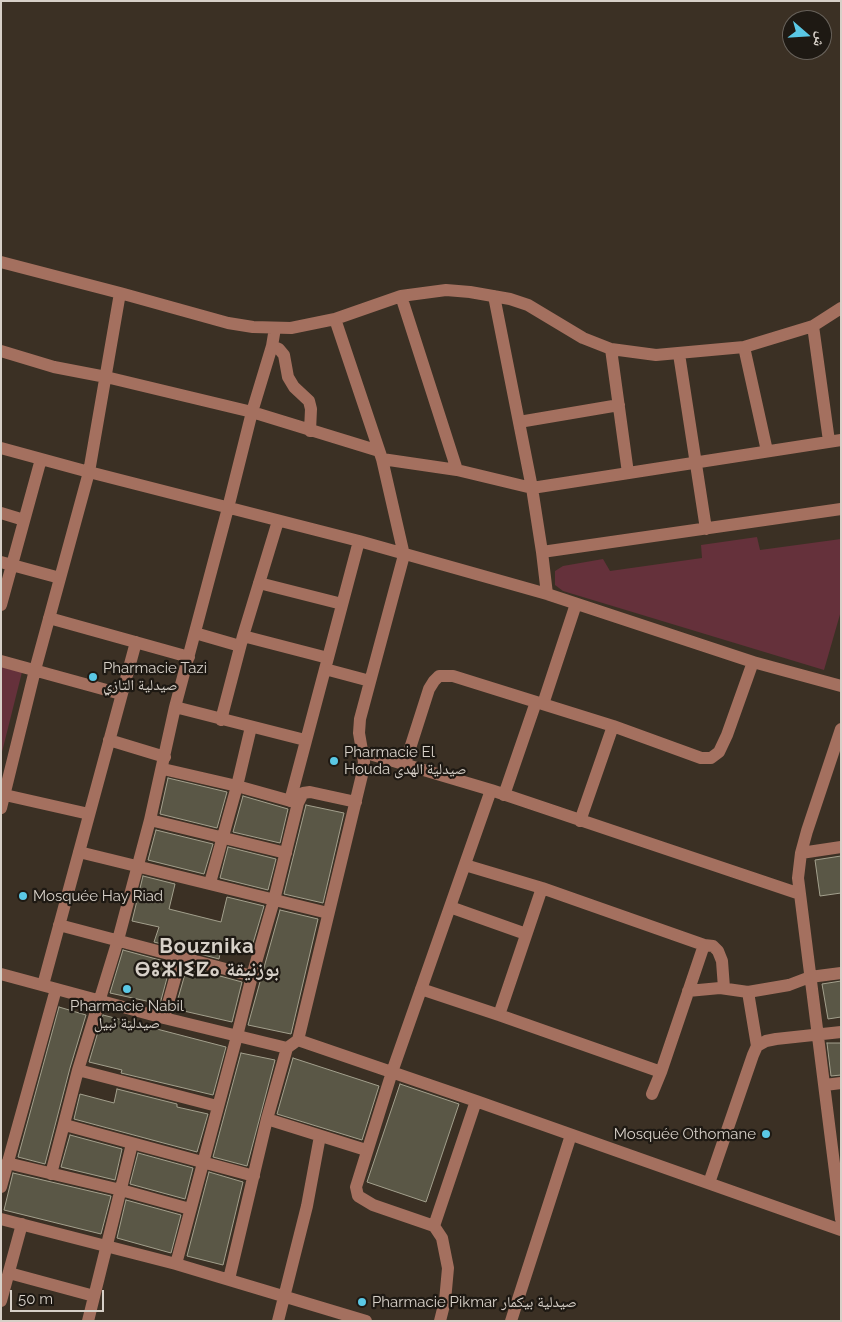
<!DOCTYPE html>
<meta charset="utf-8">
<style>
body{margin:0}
#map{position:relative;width:842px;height:1322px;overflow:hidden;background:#3b3024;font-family:Raleway,"Noto Naskh Arabic",sans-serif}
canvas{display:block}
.frame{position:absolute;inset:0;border:2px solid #d7d0c8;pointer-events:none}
.north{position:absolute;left:782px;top:10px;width:50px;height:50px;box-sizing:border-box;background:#1e1913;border:1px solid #68625b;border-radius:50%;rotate:109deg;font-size:14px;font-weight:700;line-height:20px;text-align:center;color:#d7d0c8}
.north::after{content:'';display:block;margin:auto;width:18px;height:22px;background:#5ac8e5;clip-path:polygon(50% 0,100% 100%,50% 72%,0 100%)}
.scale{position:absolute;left:10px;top:1290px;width:94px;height:22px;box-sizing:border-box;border:2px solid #d7d0c8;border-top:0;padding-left:6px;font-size:15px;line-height:18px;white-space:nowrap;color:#d7d0c8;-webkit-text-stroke:4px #1e1913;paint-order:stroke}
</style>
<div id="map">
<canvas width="842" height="1322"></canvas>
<div class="frame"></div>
<div class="north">ش</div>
<div class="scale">50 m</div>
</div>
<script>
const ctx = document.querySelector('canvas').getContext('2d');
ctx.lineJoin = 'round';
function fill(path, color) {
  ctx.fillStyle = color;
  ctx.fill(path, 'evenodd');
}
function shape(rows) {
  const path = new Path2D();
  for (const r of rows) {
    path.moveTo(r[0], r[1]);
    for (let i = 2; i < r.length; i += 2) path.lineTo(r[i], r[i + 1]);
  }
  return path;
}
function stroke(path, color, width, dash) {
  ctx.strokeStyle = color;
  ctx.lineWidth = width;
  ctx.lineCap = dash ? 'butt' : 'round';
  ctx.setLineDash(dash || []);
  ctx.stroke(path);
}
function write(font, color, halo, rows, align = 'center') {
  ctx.font = font + ' Raleway,"Noto Naskh Arabic","Noto Sans Tifinagh",sans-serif';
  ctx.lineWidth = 4.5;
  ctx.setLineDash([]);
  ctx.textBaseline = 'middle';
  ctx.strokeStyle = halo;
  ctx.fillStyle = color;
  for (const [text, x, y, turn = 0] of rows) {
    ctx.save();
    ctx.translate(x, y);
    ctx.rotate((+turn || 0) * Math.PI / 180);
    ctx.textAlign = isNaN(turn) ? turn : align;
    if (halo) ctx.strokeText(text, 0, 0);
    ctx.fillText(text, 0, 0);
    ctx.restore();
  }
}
fill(shape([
 [757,537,760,550,841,539,841,611,824,670,563,591,555,585,555,571,563,566,603,559,610,571,702,558,701,545],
 [1,667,22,672,1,756]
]), '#65313b');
const building = shape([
 [168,778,227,792,217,828,160,814,168,778],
 [243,796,288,809,280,843,233,832,243,796],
 [306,805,344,813,323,903,284,894,306,805],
 [156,830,213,844,204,874,148,860,156,830],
 [228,847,276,859,268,890,220,878,228,847],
 [841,856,841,893,820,896,815,860,841,856],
 [143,876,175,884,169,909,221,922,227,897,264,906,251,950,222,943,219,959,154,942,159,927,132,921,143,876],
 [280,910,318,919,291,1034,248,1025,280,910],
 [123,950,171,963,160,1004,110,993,123,950],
 [187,967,242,982,232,1022,175,1009,187,967],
 [841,981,841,1017,828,1019,822,984,841,981],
 [59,1007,86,1015,70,1068,45,1164,18,1157,59,1007],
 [103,1015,226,1047,213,1095,121,1073,122,1070,89,1062,103,1015],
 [827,1043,841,1043,841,1075,831,1076,827,1043],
 [241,1053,275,1060,247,1166,213,1157,241,1053],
 [293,1058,379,1086,362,1140,277,1114,293,1058],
 [400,1084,459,1104,426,1202,367,1182,400,1084],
 [117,1089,177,1104,177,1107,208,1114,197,1152,74,1119,80,1094,114,1103,117,1089],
 [70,1135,122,1149,115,1180,61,1167,70,1135],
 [138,1153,193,1168,185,1199,130,1184,138,1153],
 [209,1172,243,1182,223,1265,187,1256,209,1172],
 [13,1173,111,1196,101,1234,4,1210,13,1173],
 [126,1200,181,1215,171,1253,117,1238,126,1200]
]);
fill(building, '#5a5746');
stroke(building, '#a3a08d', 1);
stroke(shape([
 [1,262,120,293,89,472,35,670,1,808],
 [120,293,228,323,253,327,291,328,335,319],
 [401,296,457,470,532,488,841,440],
 [494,296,532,488,542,552],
 [813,326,829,441],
 [272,346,279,349,284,355,288,377,294,387,309,401,311,409,310,431],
 [744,347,767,451],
 [611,349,628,473],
 [1,351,54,367,106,377,252,412,379,451],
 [679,354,706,529],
 [519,422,619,405],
 [1,448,89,472,359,541,547,594,753,662,841,686],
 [382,459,457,470],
 [1,513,24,520],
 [1,562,60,578],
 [259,583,342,604],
 [547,594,542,552,841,509],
 [1,605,41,459],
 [49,618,189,657],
 [195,633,240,646],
 [243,636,328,658],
 [1,661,121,694],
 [325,669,370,681],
 [543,704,576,604],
 [175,707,305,740],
 [221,720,243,636,278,521],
 [841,729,807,831,801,853,798,878,841,1219],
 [109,740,165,757],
 [363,752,491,790,800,894],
 [405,764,429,689,434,681,439,676,453,676,613,726,701,758,711,758,719,752,727,735,753,662],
 [163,769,237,786,298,803,303,793,310,792,356,802],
 [5,795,89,814],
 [504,795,536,702],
 [290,801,359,541],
 [150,820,286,853],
 [580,821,613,726],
 [79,852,328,913],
 [801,853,841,847],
 [465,865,542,888,704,945,713,946,718,951,722,961,724,988],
 [210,883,237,786,251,727],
 [450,907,526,934],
 [59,925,252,976],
 [1,974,164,1018,287,1048,298,1040,476,1101,841,1230],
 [43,985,136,642],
 [421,989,499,1015,661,1072],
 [688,991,720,988,748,992,789,985,810,977,841,973],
 [748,992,757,1046],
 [499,1015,542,888],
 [164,1018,181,957],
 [298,1040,362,775,364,762,359,733,360,719,404,555,382,459,335,319,401,296,446,290,470,292,510,299,528,305,583,338,611,349,656,355,744,347,813,326,841,308],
 [78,1070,217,1106],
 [825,1085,841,1083],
 [652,1094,661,1072,704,945],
 [267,1119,366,1150],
 [65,1125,254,1176],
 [7,1163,121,1190,190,1209],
 [51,1174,78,1070,118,940,150,820,175,707,228,508,252,412,272,346,275,328],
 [709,1183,753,1055,757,1046,766,1041,776,1039,841,1032],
 [1,1187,56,989],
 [1,1219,176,1264,366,1321],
 [434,1226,373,1205,358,1196,356,1187,392,1072,491,790],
 [176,1264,237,1036,252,976,274,900,298,803],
 [9,1273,94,1296],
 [229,1279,267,1119,287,1048],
 [1,1301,22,1224],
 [88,1321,132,1144],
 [278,1321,307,1206,320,1136],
 [440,1321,445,1301,448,1268,442,1238,434,1226,476,1101],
 [511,1321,571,1135]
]), '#a4705f', 12);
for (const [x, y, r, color] of [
 [93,677,5,"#5ac8e5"],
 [334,761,5,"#5ac8e5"],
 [23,896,5,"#5ac8e5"],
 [127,989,5,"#5ac8e5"],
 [766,1134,5,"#5ac8e5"],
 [362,1302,5,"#5ac8e5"]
]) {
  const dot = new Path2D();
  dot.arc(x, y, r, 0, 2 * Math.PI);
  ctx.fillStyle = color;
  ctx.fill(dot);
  stroke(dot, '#1e1913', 2);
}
write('15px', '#d7d0c8', '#1e1913', [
 ["Pharmacie Tazi",103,668],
 ["صيدلية التازي",103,685],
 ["Pharmacie El",344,752],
 ["Houda صيدلية الهدى",344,769],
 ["Mosquée Hay Riad",33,896],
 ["Pharmacie Nabil",127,1006,"center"],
 ["صيدلية نبيل",127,1023,"center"],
 ["Mosquée Othomane",756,1134,"right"],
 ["Pharmacie Pikmar صيدلية بيكمار",372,1302]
], 'left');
ctx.letterSpacing = '1px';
write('bold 20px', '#d7d0c8', '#1e1913', [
 ["Bouznika",207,947],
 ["ⴱⵓⵣⵏⵉⵇⴰ بوزنيقة",207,970]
]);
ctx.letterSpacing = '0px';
</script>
